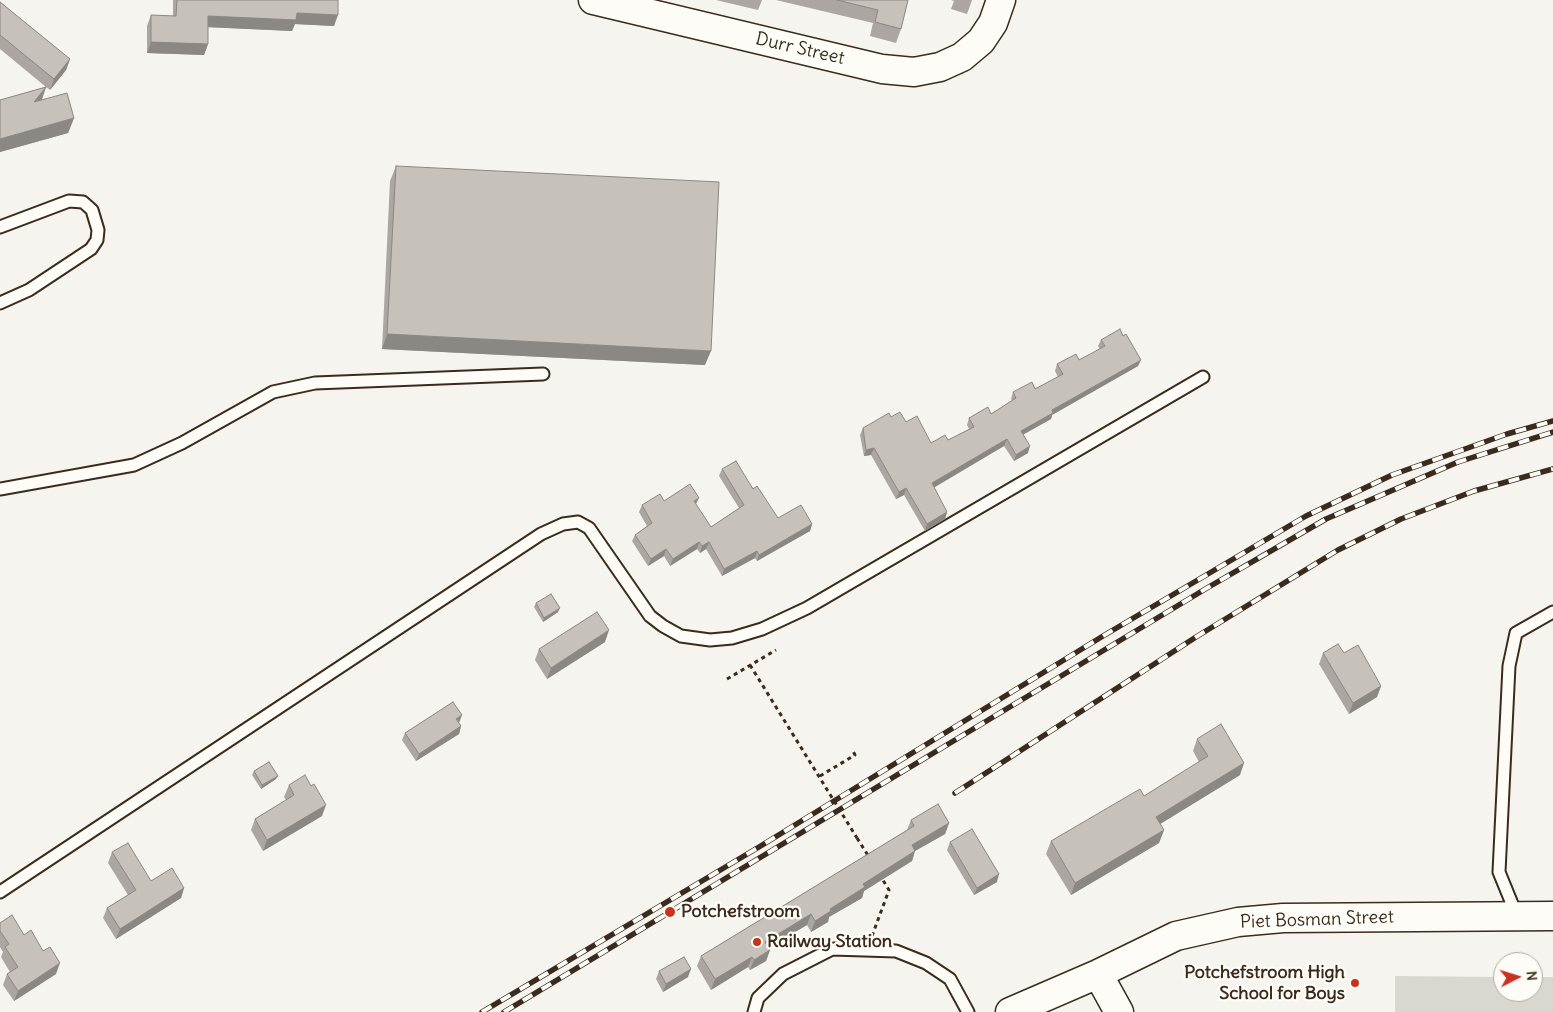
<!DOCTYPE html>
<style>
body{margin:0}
#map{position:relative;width:1553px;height:1012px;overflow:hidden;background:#f5f4ee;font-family:Delius,sans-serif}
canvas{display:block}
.north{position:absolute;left:1493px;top:952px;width:50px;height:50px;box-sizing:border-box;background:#fdfcf7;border:1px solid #afa8a0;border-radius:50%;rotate:85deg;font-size:14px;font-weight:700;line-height:20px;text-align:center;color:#3b2a1e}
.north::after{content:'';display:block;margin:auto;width:18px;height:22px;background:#c8321e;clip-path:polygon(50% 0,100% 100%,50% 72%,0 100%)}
</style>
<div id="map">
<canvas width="1553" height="1012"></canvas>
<div class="north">N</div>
</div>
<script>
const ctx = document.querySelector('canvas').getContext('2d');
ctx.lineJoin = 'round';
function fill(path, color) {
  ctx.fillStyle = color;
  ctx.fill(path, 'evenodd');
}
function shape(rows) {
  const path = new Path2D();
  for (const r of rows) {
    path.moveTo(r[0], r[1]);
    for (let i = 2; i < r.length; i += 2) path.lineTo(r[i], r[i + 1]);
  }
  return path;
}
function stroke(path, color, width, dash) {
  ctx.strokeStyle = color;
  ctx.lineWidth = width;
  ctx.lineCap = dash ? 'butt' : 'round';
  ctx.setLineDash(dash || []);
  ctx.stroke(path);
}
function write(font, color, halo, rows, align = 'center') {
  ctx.font = font + ' Delius,sans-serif';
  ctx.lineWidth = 4.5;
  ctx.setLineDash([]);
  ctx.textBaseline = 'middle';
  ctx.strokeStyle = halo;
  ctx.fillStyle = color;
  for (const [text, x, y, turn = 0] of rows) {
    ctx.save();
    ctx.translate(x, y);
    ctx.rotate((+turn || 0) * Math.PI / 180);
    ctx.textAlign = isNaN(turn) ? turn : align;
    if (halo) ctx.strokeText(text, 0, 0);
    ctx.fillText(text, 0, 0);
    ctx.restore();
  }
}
fill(shape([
 [1395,976,1503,977,1503,992,1533,992,1533,977,1553,977,1553,1012,1395,1012]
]), '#dad6d0');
const lane = shape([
 [0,227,69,201,83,202,92,210,98,230,97,240,91,249,29,290,0,303],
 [0,489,134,465,182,443,273,392,315,383,543,374],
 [0,892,541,534,563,524,578,522,589,528,650,616,663,626,681,636,710,640,732,638,762,629,807,608,1203,377],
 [1517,916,1499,872,1509,666,1516,633,1553,612],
 [754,1012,758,998,783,974,832,949,896,951,926,963,950,979,968,1012]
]);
const secondary = shape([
 [593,0,882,69,914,72,940,67,962,57,981,41,993,23,1001,0],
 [1098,974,1119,1012],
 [1010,1012,1098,974,1176,936,1238,922,1283,918,1553,916]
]);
stroke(lane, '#3b2a1e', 15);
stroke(secondary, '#3b2a1e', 31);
stroke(shape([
 [727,679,776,650],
 [820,776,855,755,853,751],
 [857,838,869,857],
 [872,936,889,890,881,877]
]), '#3b2a1e', 3, [4, 4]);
stroke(lane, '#fdfcf7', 11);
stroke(secondary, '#fdfcf7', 28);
const rail = shape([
 [955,793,1196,637,1338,550,1401,519,1474,491,1553,469],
 [482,1012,759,847,1103,636,1306,516,1392,475,1507,434,1553,421],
 [504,1012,1207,588,1326,519,1458,462,1553,432]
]);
stroke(rail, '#3b2a1e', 5.5);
stroke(rail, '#fdfcf7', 4, [11]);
stroke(shape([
 [750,665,857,838]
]), '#3b2a1e', 3, [4, 4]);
fill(shape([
 [173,0,338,0,334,26,295,24,292,31,208,27,208,44,204,55,147,53,147,26,151,15,173,16],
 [716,0,762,0,758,10],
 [776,0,908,0,901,29,896,43,870,36,873,23],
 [951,0,972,0,967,14,951,9,954,1],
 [0,2,70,59,66,70,50,90,46,87,42,100,74,118,68,133,0,152,0,100,46,87,0,49],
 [396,166,705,365,382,349,390,181],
 [1101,340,1138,366,1052,415,1051,419,1023,435,1028,453,1014,461,1004,446,934,487,947,512,945,519,925,531,904,495,896,499,871,455,864,456,860,435,863,428,891,417,906,422,931,443,948,440,969,429,967,425,969,418,991,414,1012,401,1011,399,1013,392,1035,389,1058,377,1055,371,1057,364,1079,360,1100,349,1098,346],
 [722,469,753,489,778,518,812,524,810,531,757,561,755,558,722,576,706,549,700,553,697,549,670,566,664,556,648,566,632,541,635,535,647,526,639,512,642,505,664,501,696,505,711,527,739,508,719,476],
 [536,603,558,612,543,622,534,607],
 [605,642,547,679,535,660,539,649],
 [1323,653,1344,653,1381,686,1377,697,1349,714,1319,664],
 [459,723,461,726,459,734,416,761,402,740,405,733],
 [1197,739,1240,775,1160,824,1164,830,1159,843,1071,895,1046,854,1051,841,1144,796,1199,762,1193,751],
 [254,771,276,779,261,789,252,775],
 [289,785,322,816,263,851,251,830,255,819,286,800,284,797],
 [911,820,949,823,945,834,915,851,912,861,864,891,862,898,829,917,828,922,811,932,807,925,768,948,770,950,766,961,750,970,748,967,711,990,697,966,701,956,907,830],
 [950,842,997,882,974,895,947,850],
 [112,852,151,881,184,888,181,898,116,939,103,918,107,908,128,895,108,863],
 [0,923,24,935,56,974,14,1001,3,985,7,974,10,972,1,957,3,952,0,947],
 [659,971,688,977,663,992,656,979]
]), '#aba6a1');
fill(shape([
 [297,13,338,15,334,26,295,24,292,31,204,27,208,16],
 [151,42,208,44,204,55,147,53],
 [70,59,66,70,50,90,54,79],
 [46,87,41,101,34,102],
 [74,118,68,133,0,152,0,139],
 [387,334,711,351,705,365,382,349],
 [1141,360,1138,366,1052,415,1051,419,1018,437,1021,431,1052,410],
 [1007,439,1004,446,930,490,932,483],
 [1030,446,1028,453,1014,461,1016,455],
 [874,448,871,455,864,456,866,450],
 [906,488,904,495,896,499,899,492],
 [699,498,696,504,694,501],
 [947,512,945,519,925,531,927,524],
 [812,524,810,531,757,561,759,555],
 [699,542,697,549,670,566,673,559],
 [709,542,706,549,700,553,702,546],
 [666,549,664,556,648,566,651,559],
 [757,551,755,558,722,576,724,569],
 [560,608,558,612,543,622,544,618],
 [609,630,605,642,547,679,551,668],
 [1381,686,1377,697,1349,714,1353,703],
 [462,715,459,723,456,719],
 [461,726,459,734,416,761,419,754],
 [1244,763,1240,775,1152,829,1156,817],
 [278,776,276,779,261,789,262,785],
 [326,805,322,816,263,851,267,840],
 [949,823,945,834,915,851,912,861,864,891,862,898,829,917,828,922,811,932,815,921,830,909,863,884,912,845],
 [1164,830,1159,843,1071,895,1075,883],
 [999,874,997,882,974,895,977,888],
 [184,888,181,898,116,939,120,929],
 [811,914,807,925,761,952,765,942],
 [770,950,766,961,750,970,754,960],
 [752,957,748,967,711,990,715,979],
 [60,963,56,974,14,1001,18,991],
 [691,969,688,977,663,992,666,984]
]), '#8b8783');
const building = shape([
 [177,0,338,0,338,15,297,13,296,20,208,16,208,44,151,42,151,15,176,16,177,0],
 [837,0,908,0,901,29,875,22,878,10,837,0],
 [0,2,70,59,54,79,0,35,0,2],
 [46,87,34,102,67,93,74,118,0,139,0,100,46,87],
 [396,166,719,182,711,351,387,334,396,166],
 [1120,329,1123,336,1126,334,1141,360,1052,410,1053,413,1021,431,1030,446,1016,455,1007,439,932,483,947,512,927,524,906,488,899,492,874,448,866,450,863,428,889,413,891,417,900,412,906,422,917,416,931,443,945,435,948,440,974,427,969,418,988,407,991,414,1016,398,1013,392,1032,382,1035,389,1063,374,1057,364,1076,354,1079,360,1105,346,1101,340,1120,329],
 [736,461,753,489,757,486,778,518,801,505,812,524,759,555,757,551,724,569,709,542,702,546,699,542,673,559,666,549,651,559,635,535,652,523,642,505,660,494,664,501,690,484,699,498,694,501,711,527,744,505,722,469,736,461],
 [551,594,560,608,544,618,536,603,551,594],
 [597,612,609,630,551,668,539,649,597,612],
 [1338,644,1344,653,1358,645,1381,686,1353,703,1323,653,1338,644],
 [453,702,462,715,456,719,461,726,419,754,405,733,453,702],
 [1221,724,1244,763,1156,817,1164,830,1075,883,1051,841,1140,789,1144,796,1208,756,1197,739,1221,724],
 [269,762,278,776,262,785,254,771,269,762],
 [305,775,311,786,314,784,326,805,267,840,255,819,294,795,289,785,305,775],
 [938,804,949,823,912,845,915,851,863,884,865,887,830,909,831,911,815,921,811,914,765,942,770,950,754,960,752,957,715,979,701,956,914,826,911,820,938,804],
 [972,829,999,874,977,888,950,842,972,829],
 [128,843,151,881,172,868,184,888,120,929,107,908,136,890,112,852,128,843],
 [12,915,24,935,31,930,43,951,50,947,60,963,18,991,7,974,18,967,5,947,9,944,0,931,0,923,12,915],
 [684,957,691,969,666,984,659,971,684,957]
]);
fill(building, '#c7c1bb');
stroke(building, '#8b8783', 1);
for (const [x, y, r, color] of [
 [670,912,6,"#c8321e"],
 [757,942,5,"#c8321e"],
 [1355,983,5,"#c8321e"]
]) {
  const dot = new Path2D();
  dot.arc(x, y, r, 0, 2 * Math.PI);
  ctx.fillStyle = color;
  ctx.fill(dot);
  stroke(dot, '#fdfcf7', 2);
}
write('18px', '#3b2a1e', '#fdfcf7', [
 ["Durr Street",800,49,13],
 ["Piet Bosman Street",1317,920,-2]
]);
write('bold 18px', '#3b2a1e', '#fdfcf7', [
 ["Potchefstroom",681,912],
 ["Railway Station",767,942],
 ["Potchefstroom High",1345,973,"right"],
 ["School for Boys",1345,994,"right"]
], 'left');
</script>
